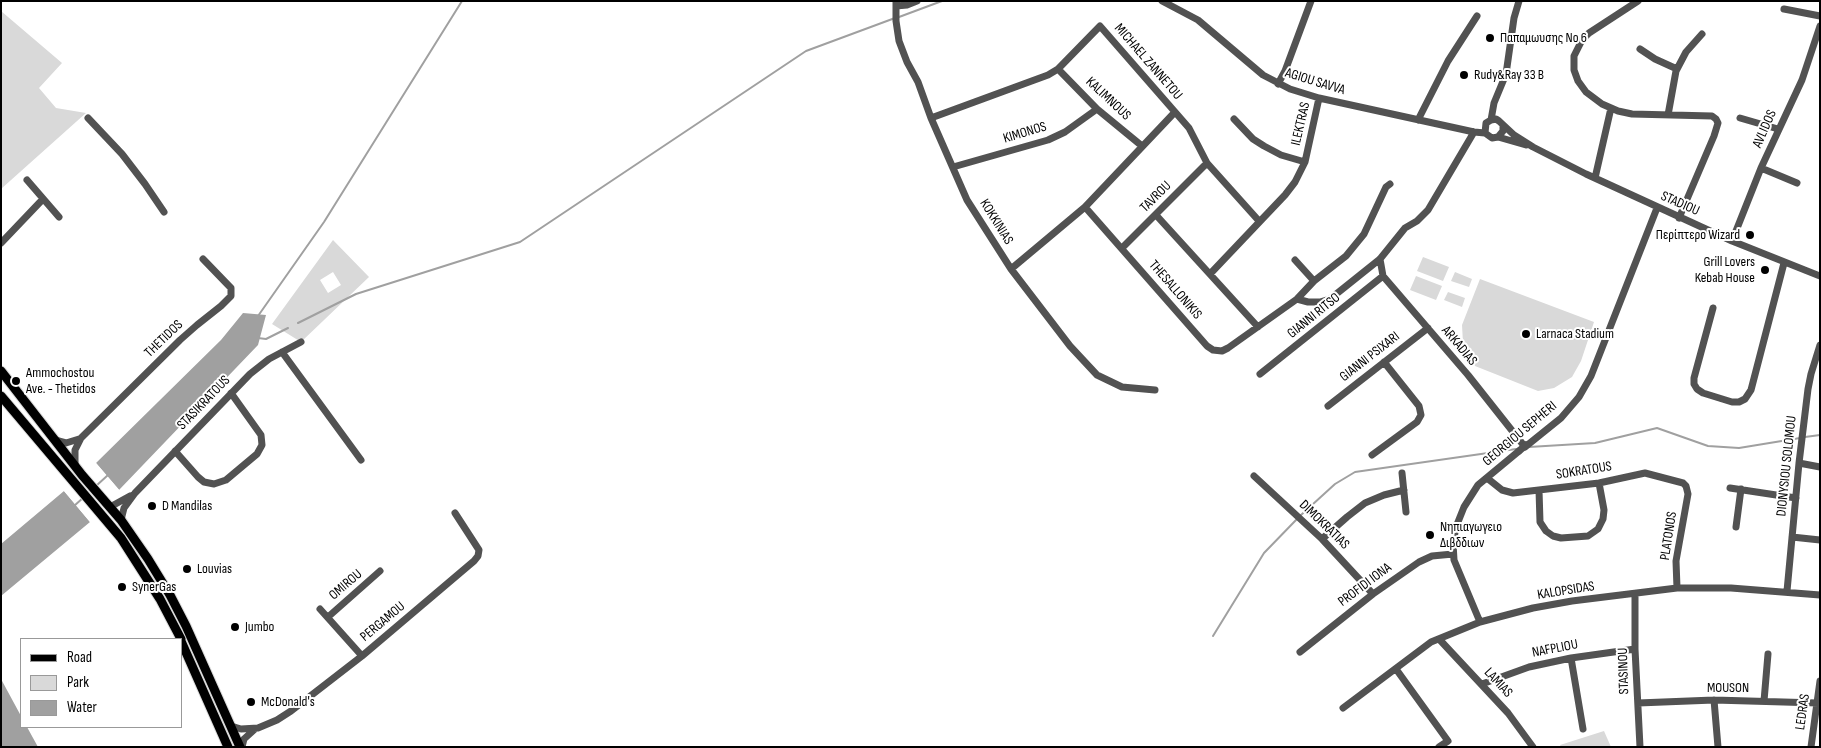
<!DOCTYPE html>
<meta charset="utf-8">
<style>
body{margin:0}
#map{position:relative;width:1821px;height:748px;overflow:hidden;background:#fff;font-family:"Sofia Sans Condensed",sans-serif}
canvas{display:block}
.frame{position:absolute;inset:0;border:2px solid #000;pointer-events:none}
.legend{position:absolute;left:20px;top:638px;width:162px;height:90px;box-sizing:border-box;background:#fff;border:1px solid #999;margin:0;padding:6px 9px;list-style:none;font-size:15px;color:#000}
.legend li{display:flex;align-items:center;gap:10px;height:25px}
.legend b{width:25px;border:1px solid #999}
</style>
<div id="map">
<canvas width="1821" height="748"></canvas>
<div class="frame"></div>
<ul class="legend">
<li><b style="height:6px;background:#000"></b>Road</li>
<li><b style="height:14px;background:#d9d9d9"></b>Park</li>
<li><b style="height:14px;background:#a0a0a0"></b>Water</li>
</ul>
</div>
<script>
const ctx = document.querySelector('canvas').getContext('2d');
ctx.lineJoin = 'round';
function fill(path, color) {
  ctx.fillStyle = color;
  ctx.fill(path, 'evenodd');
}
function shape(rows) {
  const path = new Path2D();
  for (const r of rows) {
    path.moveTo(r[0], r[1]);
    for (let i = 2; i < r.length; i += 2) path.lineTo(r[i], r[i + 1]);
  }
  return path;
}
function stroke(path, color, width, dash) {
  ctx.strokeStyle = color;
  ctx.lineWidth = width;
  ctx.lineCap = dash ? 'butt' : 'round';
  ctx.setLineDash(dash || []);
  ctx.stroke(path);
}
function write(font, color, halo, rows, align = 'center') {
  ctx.font = font + ' "Sofia Sans Condensed",sans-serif';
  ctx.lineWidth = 4;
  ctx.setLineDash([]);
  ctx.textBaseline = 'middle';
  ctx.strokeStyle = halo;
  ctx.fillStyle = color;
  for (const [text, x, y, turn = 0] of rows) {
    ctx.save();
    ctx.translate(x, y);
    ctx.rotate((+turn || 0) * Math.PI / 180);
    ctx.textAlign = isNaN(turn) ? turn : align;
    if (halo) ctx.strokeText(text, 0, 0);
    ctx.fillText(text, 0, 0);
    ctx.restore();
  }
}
fill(shape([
 [1,11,62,63,39,88,56,108,86,113,1,189],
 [333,240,369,277,301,342,272,324],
 [333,272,341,285,328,293,320,280],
 [1423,257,1449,267,1443,281,1417,271],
 [1455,272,1472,279,1469,287,1451,281],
 [1416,276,1442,286,1436,300,1410,290],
 [1480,279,1594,322,1581,361,1572,377,1554,388,1538,391,1475,366,1463,343,1462,325],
 [1448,292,1465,298,1462,307,1444,300],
 [1604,731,1611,747,1561,747,1560,745]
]), '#d9d9d9');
fill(shape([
 [243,313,266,315,258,345,119,490,96,463,221,340],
 [64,491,90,522,1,596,1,544],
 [1,679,21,716,21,727,27,727,38,747,1,747]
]), '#a0a0a0');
fill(shape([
 [96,463,121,492,118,492,94,465],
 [66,489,92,520,90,522,64,491]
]), '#fff');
stroke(shape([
 [899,17,942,1],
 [258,316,324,222,462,1],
 [298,323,356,294,520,242,806,51,895,18],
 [258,338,266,339,288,328],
 [1805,437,1820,435],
 [1529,447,1595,443,1657,428,1708,446,1739,448,1800,438],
 [96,486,108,475],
 [74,506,84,497],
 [1301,515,1335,484,1355,472,1516,449],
 [1213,636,1264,553,1297,519]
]), '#a0a0a0', 2);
const major = shape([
 [1,371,82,475,121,520,148,559,170,595,186,626,240,747],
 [1,396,121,538,160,599,181,639],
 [181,641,228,747]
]);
stroke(major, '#dbdbdb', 11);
stroke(shape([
 [896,1,896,21,899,41,907,62,918,82,931,118,967,200,1011,269,1070,346,1097,375,1122,387,1155,390],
 [1162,1,1198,20,1263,75,1290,89,1319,98,1474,132,1485,133],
 [1638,1,1589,33,1582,40,1574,56,1574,70,1578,81,1586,92,1602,104,1618,111,1632,114,1712,116,1716,119,1718,123,1714,136,1679,218],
 [896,6,907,5,917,1],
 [1784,9,1820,16],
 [1640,49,1655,59,1677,69],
 [1058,69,1097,109,1142,146],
 [1278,84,1285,71,1311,1],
 [1668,115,1676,71,1686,52,1702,34],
 [88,118,122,154,145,184,164,212],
 [931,118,1048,75,1058,69,1100,26,1189,128,1207,163,1259,221],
 [1740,118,1778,129],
 [1234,119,1253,139,1264,146,1281,155,1305,162],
 [1418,120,1448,61,1477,16],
 [1491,120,1494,103,1506,74,1514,18,1519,1],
 [1503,125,1503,131,1498,137,1492,138,1485,133,1486,123,1491,120,1496,119,1499,121,1514,135,1533,147,1586,174,1732,241,1820,276],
 [1498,137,1526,145],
 [953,167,1048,140,1065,132,1097,109],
 [1761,168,1797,183],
 [1595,178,1611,108],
 [27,180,59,217],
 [1085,207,1207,346,1213,350,1222,351,1228,348,1297,299,1314,281,1346,256,1364,234,1386,187,1390,184],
 [1156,215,1258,327],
 [1732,241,1761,168,1802,80,1820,26],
 [1,243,43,199],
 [1122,248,1207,163],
 [1380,259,1383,276,1468,375,1525,447],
 [1295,260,1314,281],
 [1011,269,1085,207,1175,112],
 [1210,274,1285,195,1295,182,1305,162,1319,98],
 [1297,299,1308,302,1320,302,1330,299,1380,259,1405,228,1417,221,1428,210,1474,132],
 [1713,308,1694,378,1694,384,1697,389,1703,393,1732,402,1739,402,1745,399,1751,390,1784,263],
 [282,352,361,460],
 [1260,374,1383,276],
 [1328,406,1428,328],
 [55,440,66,443,79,439],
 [1526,445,1525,447,1561,418,1579,397,1591,376,1657,208],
 [175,451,198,477,204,482,214,484,226,480,257,454,262,445,261,435,231,393],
 [1372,455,1417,422,1421,415,1419,406,1384,362],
 [1799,463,1820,467],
 [75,464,75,450,81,438,180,340,197,325,221,306,231,296,231,288,203,259],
 [1402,473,1406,512],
 [1254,476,1322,539,1373,594],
 [1487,478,1502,490,1513,493,1599,483,1645,473,1683,483,1686,486,1688,494,1676,561,1677,588],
 [1730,488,1796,498],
 [1539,490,1540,522,1546,531,1553,536,1561,538,1588,536,1598,529,1603,519,1604,510,1599,483],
 [110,507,130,496],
 [121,520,124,508,135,493,250,374,269,359,301,342],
 [1736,527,1741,489],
 [1792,537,1820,540],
 [1322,539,1347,517,1365,503,1384,495,1404,490],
 [1787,591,1799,463,1808,389,1811,374,1820,345],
 [1635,594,1635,649,1640,747],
 [320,609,362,656],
 [328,617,380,571],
 [1480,622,1454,560,1453,543,1456,527,1464,507,1478,485,1519,451],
 [1439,639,1508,713,1533,747],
 [1300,652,1373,594,1419,562,1432,556,1453,554],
 [1571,658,1583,729],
 [1396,669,1448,741,1439,747],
 [1482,684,1529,667,1571,658,1635,649],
 [1714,700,1718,747],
 [1764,701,1768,654],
 [1638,703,1714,700,1818,703],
 [1343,708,1431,642,1480,622,1533,608,1572,601,1677,588,1731,588,1820,595],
 [231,726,241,729,258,728,277,720,291,711,362,656,474,561,478,556,479,550,455,513],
 [242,747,244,739,255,729],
 [1811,747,1820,681]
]), '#525252', 7);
stroke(major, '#000', 9);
stroke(shape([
 [1519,451,1526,445]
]), '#525252', 7);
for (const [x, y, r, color] of [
 [1490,38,5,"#000"],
 [1464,75,5,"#000"],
 [1750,235,5,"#000"],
 [1765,270,5,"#000"],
 [1526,334,5,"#000"],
 [16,381,5,"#000"],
 [152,506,5,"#000"],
 [1430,535,5,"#000"],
 [187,569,5,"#000"],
 [122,587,5,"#000"],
 [235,627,5,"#000"],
 [251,702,5,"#000"]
]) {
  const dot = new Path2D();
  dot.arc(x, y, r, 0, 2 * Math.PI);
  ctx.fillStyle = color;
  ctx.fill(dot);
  stroke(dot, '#fff', 2);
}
write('14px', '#000', '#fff', [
 ["Παπαμωυσης No 6",1500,38],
 ["Rudy&Ray 33 B",1474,75],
 ["Περίπτερο Wizard",1740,235,"right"],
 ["Grill Lovers",1755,262,"right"],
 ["Kebab House",1755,278,"right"],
 ["Larnaca Stadium",1536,334],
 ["Ammochostou",26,373],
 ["Ave. - Thetidos",26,389],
 ["D Mandilas",162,506],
 ["Νηπιαγωγειο",1440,527],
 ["Διβδδιων",1440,543],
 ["Louvias",197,569],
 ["SynerGas",132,587],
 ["Jumbo",245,627],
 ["McDonald's",261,702]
], 'left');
write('14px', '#000', '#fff', [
 ["MICHAEL ZANNETOU",1148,62,49],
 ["AGIOU SAVVA",1315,82,17],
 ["KALIMNOUS",1108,99,43],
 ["ILEKTRAS",1301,124,-77],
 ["AVLIDOS",1765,129,-66],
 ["KIMONOS",1025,133,-17],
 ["TAVROU",1156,197,-45],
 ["STADIOU",1680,204,24],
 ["KOKKINIAS",996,222,58],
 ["THESALLONIKIS",1175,290,49],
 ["GIANNI RITSO",1314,316,-39],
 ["THETIDOS",164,339,-44],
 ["ARKADIAS",1459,346,50],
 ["GIANNI PSIXARI",1370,357,-38],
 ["STASIKRATOUS",204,403,-46],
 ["GEORGIOU SEPHERI",1520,434,-40],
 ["DIONYSIOU SOLOMOU",1787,466,-84],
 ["SOKRATOUS",1584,471,-9],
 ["DIMOKRATIAS",1324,525,44],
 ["PLATONOS",1669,536,-81],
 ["OMIROU",346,585,-41],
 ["PROFIDI IONA",1365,585,-37],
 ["KALOPSIDAS",1566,591,-9],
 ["PERGAMOU",383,622,-40],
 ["NAFPLIOU",1555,649,-11],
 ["STASINOU",1624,671,-92],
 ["LAMIAS",1498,683,47],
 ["MOUSON",1728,688],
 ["LEDRAS",1803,712,-82]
]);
</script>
